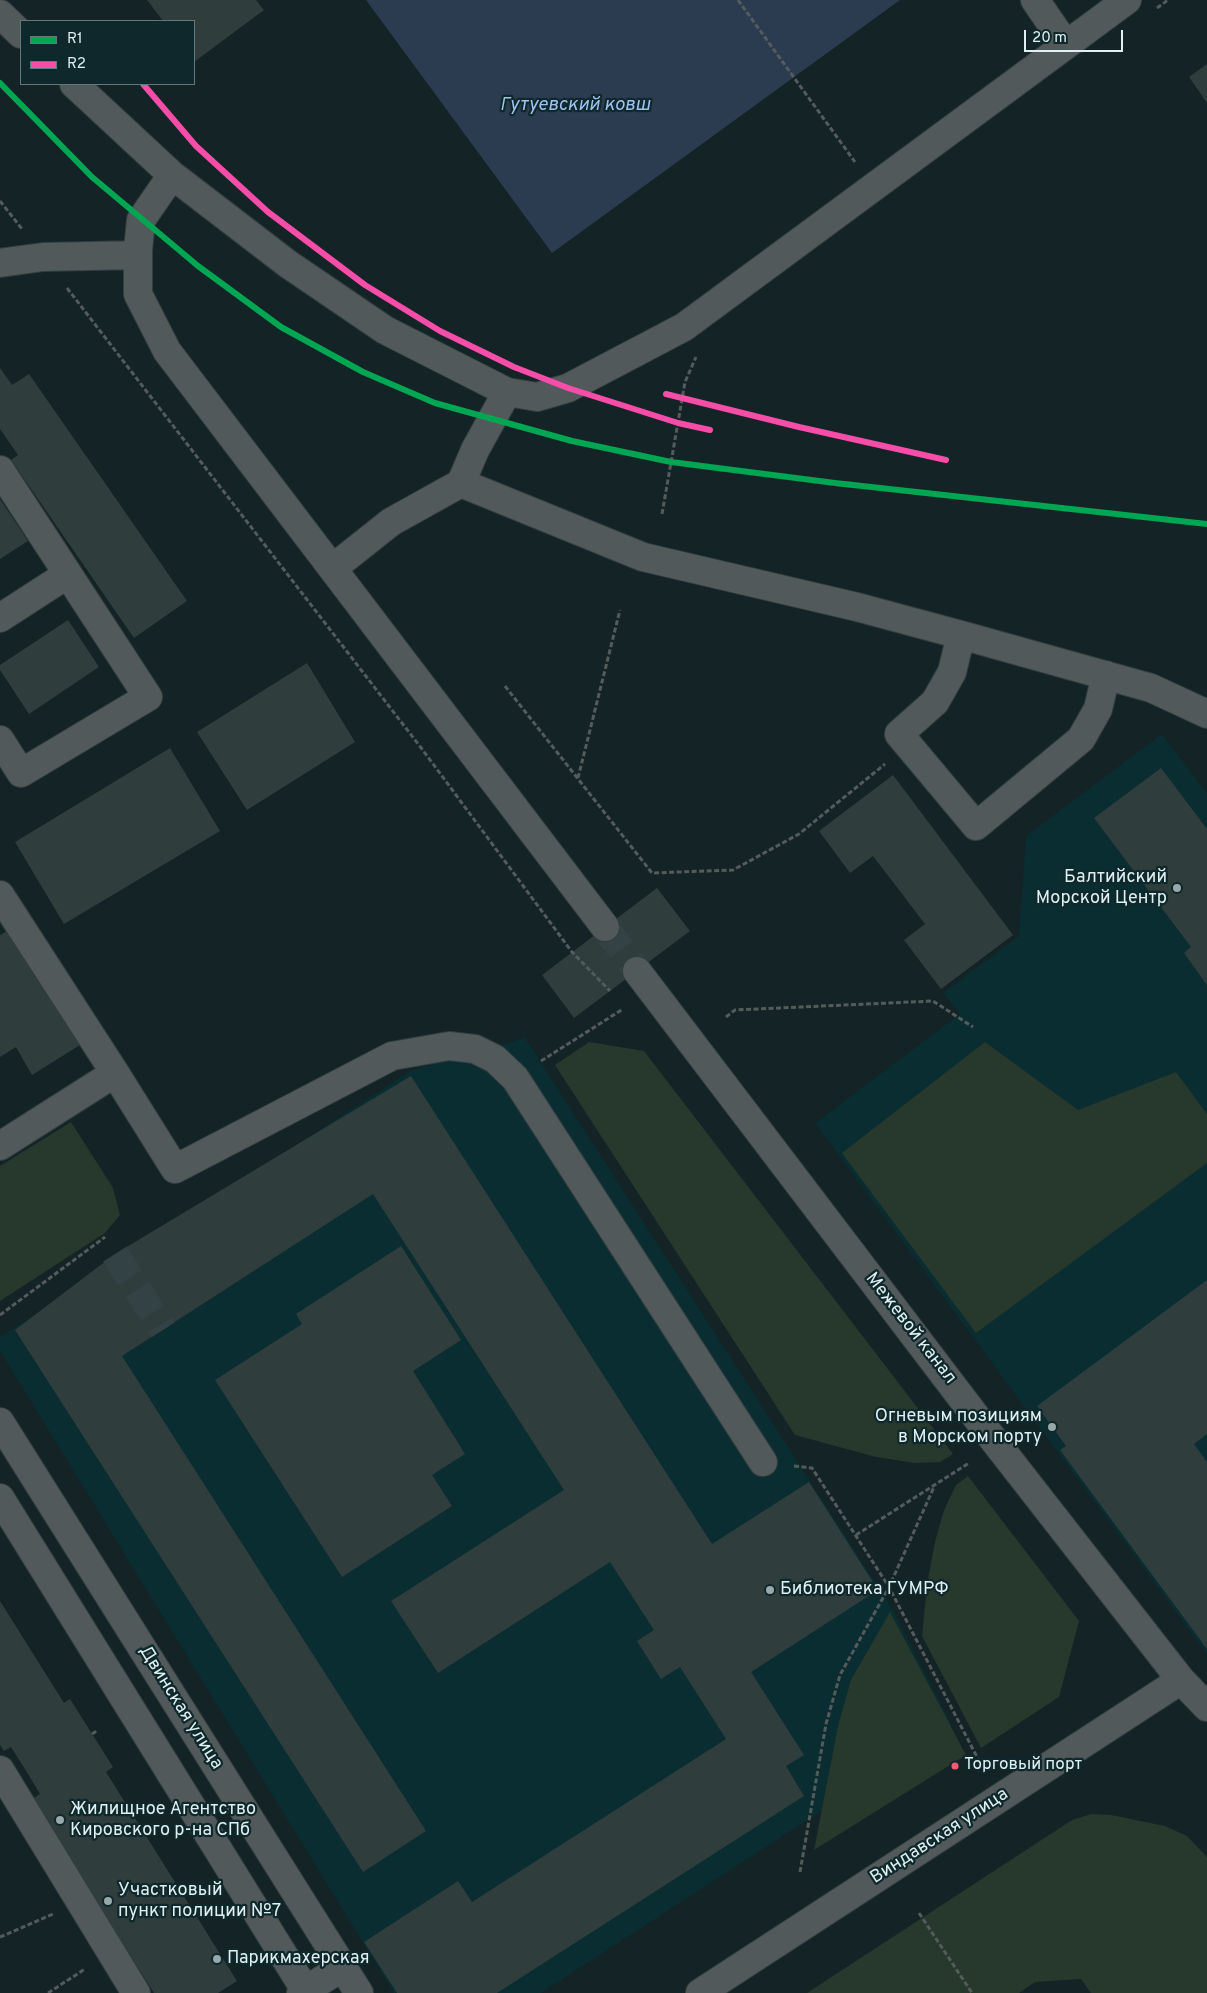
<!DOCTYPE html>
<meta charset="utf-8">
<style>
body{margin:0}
#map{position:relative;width:1207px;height:1993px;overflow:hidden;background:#142325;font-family:Overpass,sans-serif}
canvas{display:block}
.legend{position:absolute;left:20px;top:20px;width:175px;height:65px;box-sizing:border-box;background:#0e282b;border:1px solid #62787a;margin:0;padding:6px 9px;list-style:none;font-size:15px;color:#e0eff1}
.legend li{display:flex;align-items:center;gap:10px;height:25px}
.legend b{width:25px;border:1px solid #62787a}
.scale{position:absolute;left:1024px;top:30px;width:99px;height:22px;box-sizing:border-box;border:2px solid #e0eff1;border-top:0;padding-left:6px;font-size:15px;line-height:18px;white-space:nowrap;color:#e0eff1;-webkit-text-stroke:4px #0e282b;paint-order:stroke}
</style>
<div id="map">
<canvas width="1207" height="1993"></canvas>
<ul class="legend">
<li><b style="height:6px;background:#00a651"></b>R1</li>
<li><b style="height:6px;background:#f54da8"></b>R2</li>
</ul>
<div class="scale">20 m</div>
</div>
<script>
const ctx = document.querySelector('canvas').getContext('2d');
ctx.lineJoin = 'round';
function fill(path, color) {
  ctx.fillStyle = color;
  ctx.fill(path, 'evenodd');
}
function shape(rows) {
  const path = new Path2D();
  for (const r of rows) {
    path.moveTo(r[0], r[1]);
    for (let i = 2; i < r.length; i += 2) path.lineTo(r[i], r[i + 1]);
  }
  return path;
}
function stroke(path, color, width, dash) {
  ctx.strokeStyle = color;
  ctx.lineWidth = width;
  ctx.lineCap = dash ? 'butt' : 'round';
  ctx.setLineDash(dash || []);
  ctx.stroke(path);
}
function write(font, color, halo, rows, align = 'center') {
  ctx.font = font + ' Overpass,sans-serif';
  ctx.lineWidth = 4.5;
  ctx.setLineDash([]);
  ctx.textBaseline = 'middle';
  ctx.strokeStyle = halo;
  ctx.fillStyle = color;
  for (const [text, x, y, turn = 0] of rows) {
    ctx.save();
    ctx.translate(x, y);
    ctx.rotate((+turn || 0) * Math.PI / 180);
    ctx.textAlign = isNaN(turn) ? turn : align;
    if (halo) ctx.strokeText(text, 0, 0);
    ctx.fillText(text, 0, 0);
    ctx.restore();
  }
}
fill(shape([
 [1162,734,1207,793,1207,1654,815,1123,960,1014,943,993,1019,936,1026,836],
 [525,1038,893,1610,952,1726,541,1993,394,1993,0,1351,0,1337,412,1070]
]), '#0a2d31');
fill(shape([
 [589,1042,644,1051,953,1454,940,1462,915,1463,876,1457,795,1435,555,1065],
 [985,1042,1078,1110,1176,1072,1207,1114,1207,1163,976,1333,842,1153],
 [71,1122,113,1188,120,1215,105,1233,0,1301,0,1166],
 [968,1476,1079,1621,1059,1697,981,1748,922,1636,927,1585,935,1542,944,1510,956,1485],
 [890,1612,966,1755,814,1850,838,1726,851,1680],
 [1091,1814,1111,1815,1165,1826,1187,1836,1207,1857,1207,1993,1091,1993,1081,1979,1035,1982,1019,1993,807,1993,1072,1820]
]), '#27382d');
fill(shape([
 [366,0,900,0,552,253]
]), '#2b3c51');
fill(shape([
 [147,0,256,0,264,10,194,62,194,21,163,21],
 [1207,64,1207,103,1189,77],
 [0,368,12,385,29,374,187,601,134,638,11,460,18,455,0,429],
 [0,499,28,541,0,559],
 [68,620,99,667,29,714,0,670,0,665],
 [307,663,355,742,247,810,197,732],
 [170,748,220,831,64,924,15,842],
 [1161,768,1207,829,1207,985,1184,953,1191,947,1094,818],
 [893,775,1013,935,941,989,904,940,925,924,873,856,850,873,819,831],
 [657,888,690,931,574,1018,542,975],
 [9,930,80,1045,32,1075,16,1047,0,1057,0,935],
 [411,1076,712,1544,809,1482,878,1590,751,1672,804,1755,786,1766,804,1796,497,1993,397,1993,364,1942,458,1881,472,1902,726,1739,680,1667,661,1679,637,1641,654,1630,610,1562,438,1673,391,1601,564,1490,373,1194,122,1356,426,1831,363,1872,15,1330,115,1254],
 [401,1246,461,1340,413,1371,465,1454,432,1475,452,1506,342,1577,215,1380,302,1324,296,1314],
 [1207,1280,1207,1434,1194,1444,1207,1462,1207,1649,1060,1450,1066,1446,1037,1406],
 [0,1601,64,1703,70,1699,113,1767,106,1772,237,1981,218,1993,154,1993,32,1799,40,1794,28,1774,11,1747,4,1751,0,1745]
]), '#2f3d3d');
stroke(shape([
 [605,927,637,971],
 [115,1254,163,1330]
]), '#334244', 28, [28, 14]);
const minor = shape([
 [1035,0,1066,45],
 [0,14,21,34],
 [74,84,172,175,288,264,385,330,507,392,537,397,568,388,684,327,1127,0],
 [172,175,141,220,138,250,138,294,167,351,605,927],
 [0,263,43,257,138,255],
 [0,470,148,697,21,773,0,740],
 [461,483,643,557,857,607,961,635,1151,688,1207,714],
 [333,568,391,522,461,483,475,450,507,392],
 [0,618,68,574],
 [961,635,952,672,935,702,899,734,976,826,1081,739,1098,709,1106,675],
 [0,895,115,1073],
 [637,971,996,1443,1181,1680,1207,1707],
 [0,1146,115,1073,175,1169,392,1056,449,1046,475,1049,495,1059,515,1078,763,1462],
 [0,1422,359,1993],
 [0,1498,307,1993],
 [0,1770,136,1993],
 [301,1993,343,1967],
 [700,1993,1181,1680]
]);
stroke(minor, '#323f40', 30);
stroke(shape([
 [738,0,855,162],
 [1157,8,1168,0],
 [0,201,22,229],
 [67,288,422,749,572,952,610,991],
 [662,514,685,382,696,357],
 [505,686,652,873,733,870,799,834,885,764],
 [578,778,620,610],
 [726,1017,735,1010,933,1001,973,1027],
 [541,1061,623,1009],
 [0,1315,105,1237],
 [794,1466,812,1468,889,1587,978,1759],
 [856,1535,969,1463],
 [92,1734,98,1730],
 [800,1872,826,1724,840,1675,889,1587,934,1487],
 [919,1913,972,1993],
 [0,1937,53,1914],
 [48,1993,85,1969]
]), '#545b5c', 3, [5, 2.5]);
stroke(minor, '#52595b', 28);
stroke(shape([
 [0,83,92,177,198,266,281,327,363,372,435,403,572,441,671,462,835,483,1207,524]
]), '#00a651', 6);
stroke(shape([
 [143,84,196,146,268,212,365,285,440,331,514,367,568,388,678,423,710,430],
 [666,394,799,427,946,460]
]), '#f54da8', 6);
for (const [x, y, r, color] of [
 [1177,888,5,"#99a8aa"],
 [1052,1427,5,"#99a8aa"],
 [770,1590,5,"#99a8aa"],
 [955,1766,4.5,"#f75a77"],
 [60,1820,5,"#99a8aa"],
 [108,1901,5,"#99a8aa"],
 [217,1959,5,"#99a8aa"]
]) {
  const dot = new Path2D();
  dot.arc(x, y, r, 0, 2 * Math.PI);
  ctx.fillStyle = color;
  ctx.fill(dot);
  stroke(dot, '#0e282b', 2);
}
write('17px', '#e0eff1', '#0e282b', [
 ["Торговый порт",964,1766]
], 'left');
write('18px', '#e0eff1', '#0e282b', [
 ["Балтийский",1167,878,"right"],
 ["Морской Центр",1167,899,"right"],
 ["Огневым позициям",1042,1417,"right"],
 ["в Морском порту",1042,1438,"right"],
 ["Библиотека ГУМРФ",780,1590],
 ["Жилищное Агентство",70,1810],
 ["Кировского р-на СПб",70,1831],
 ["Участковый",118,1891],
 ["пункт полиции №7",118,1912],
 ["Парикмахерская",227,1959]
], 'left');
write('18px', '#e0eff1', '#0e282b', [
 ["Межевой канал",910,1329,52],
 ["Двинская улица",180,1708,58],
 ["Виндавская улица",940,1837,-33]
]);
write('italic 19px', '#9fc1f0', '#0e282b', [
 ["Гутуевский ковш",575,106]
]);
</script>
